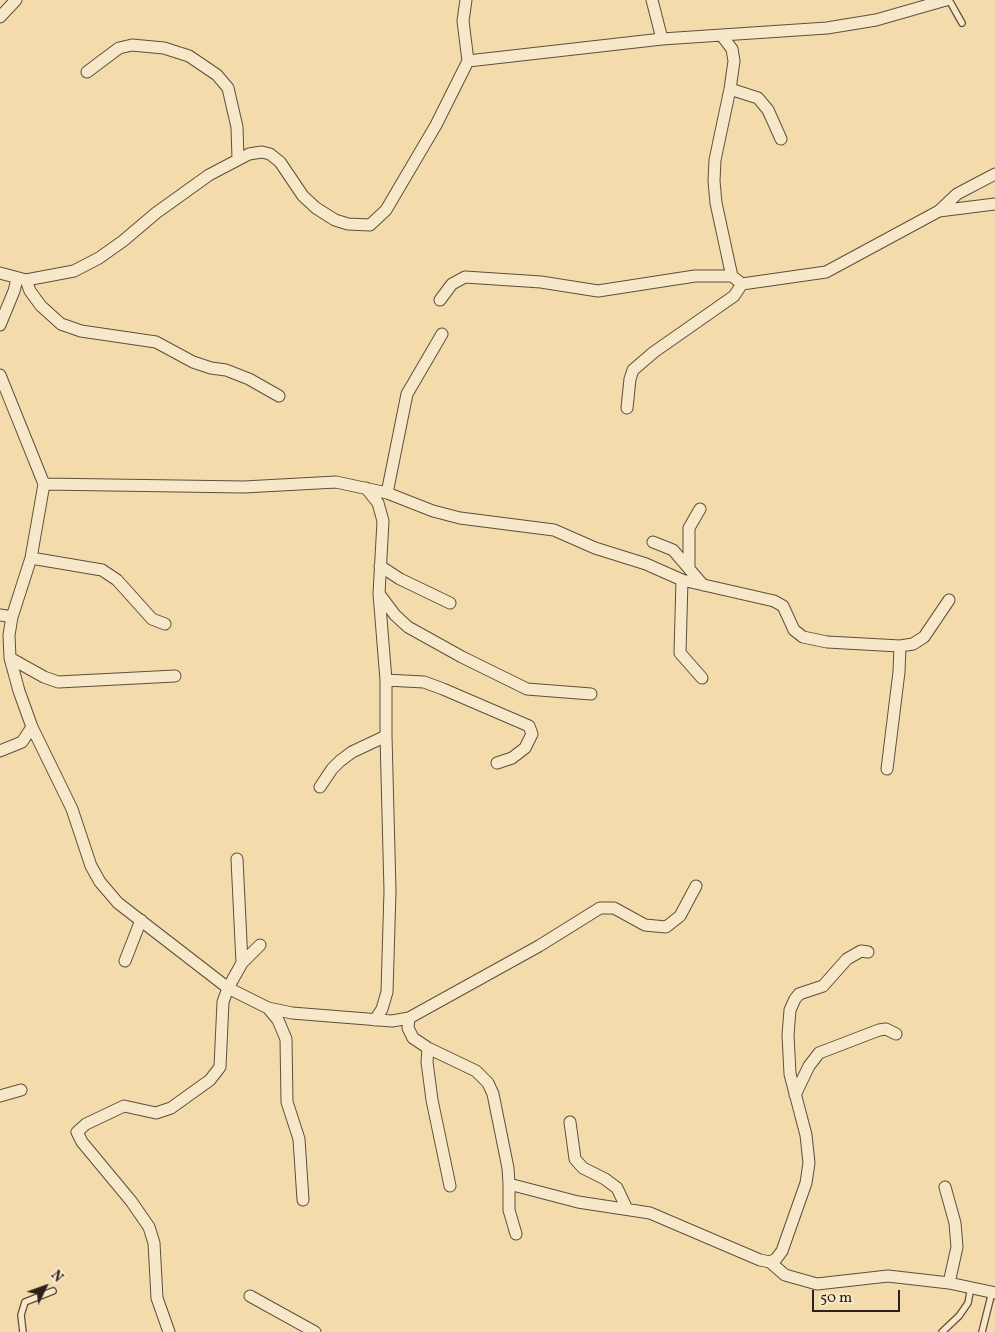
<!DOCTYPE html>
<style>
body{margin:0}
#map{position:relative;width:995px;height:1332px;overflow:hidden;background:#f3dbac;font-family:Vollkorn,serif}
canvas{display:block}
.north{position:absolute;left:20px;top:1262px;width:50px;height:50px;-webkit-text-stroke:4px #f7e8c9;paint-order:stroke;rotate:48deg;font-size:14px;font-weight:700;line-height:20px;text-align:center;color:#2c2018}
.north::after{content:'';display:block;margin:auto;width:18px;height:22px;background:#2c2018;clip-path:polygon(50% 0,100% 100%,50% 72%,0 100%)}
.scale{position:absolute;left:812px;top:1290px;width:88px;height:22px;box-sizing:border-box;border:2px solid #2c2018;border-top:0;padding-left:6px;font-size:15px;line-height:18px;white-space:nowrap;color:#2c2018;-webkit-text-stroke:4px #f7e8c9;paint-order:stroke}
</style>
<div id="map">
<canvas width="995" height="1332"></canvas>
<div class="north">N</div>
<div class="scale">50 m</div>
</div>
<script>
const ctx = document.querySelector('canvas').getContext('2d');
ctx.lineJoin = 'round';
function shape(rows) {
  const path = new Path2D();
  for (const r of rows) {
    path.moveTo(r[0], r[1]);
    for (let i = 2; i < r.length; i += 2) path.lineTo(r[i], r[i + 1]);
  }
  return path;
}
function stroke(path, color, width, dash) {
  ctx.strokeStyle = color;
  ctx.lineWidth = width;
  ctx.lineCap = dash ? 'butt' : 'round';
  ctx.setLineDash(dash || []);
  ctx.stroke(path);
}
const service = shape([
 [949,0,962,23],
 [23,1332,21,1315,25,1302,53,1291],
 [942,1332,959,1316,968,1303,971,1287],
 [982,1332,992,1292]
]);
const minor = shape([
 [466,0,463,21,468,61],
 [652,0,662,39],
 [0,17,16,0],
 [722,36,732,49,734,61,730,89,758,98,768,110,781,139],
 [87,72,119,48,132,45,164,48,189,56,217,75,228,88,237,127,238,159],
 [730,89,715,160,714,181,716,203,729,263,732,276,742,284,826,272,939,211,957,194,995,174],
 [939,211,995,204],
 [0,273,26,280,74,271,99,258,123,241,156,213,209,175,249,154,262,152,270,154,280,162,303,196,316,208,335,220,348,224,370,225,386,210,436,125,468,61,662,39,827,28,876,20,946,0],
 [26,280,30,291,41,306,61,324,81,331,156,342,193,362,211,368,226,370,249,379,279,396],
 [440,300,452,284,465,277,541,282,598,291,695,276,732,276],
 [0,325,14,291,17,279],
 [0,375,44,484,31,558,12,617,0,615],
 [627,408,630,379,633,370,654,352,734,296,742,284],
 [44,484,244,487,336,482,387,493,433,511,460,518,554,530,595,548,646,564,682,580,774,601,783,606,794,630,803,637,827,642,900,646,899,672,887,769],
 [366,488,378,503,383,521,379,594,386,680,386,736,390,891,387,992,382,1009,375,1020],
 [387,493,407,394,442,334],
 [653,542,673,550,703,585],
 [31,558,102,570,117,580,152,619,165,624],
 [380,566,400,579,450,603],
 [689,566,689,528,700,509],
 [682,580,680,653,702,678],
 [380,595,395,615,408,627,462,657,527,689,591,694],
 [12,617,9,635,10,658,19,691,32,727,72,809,91,866,100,882,118,903,228,988,268,1008,292,1013,392,1021,409,1018,539,946,600,908,614,908,645,925,666,927,680,916,696,886],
 [900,646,913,644,924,637,949,600],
 [10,658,44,677,58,682,175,676],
 [386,680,424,682,443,689,529,726,532,734,525,748,512,758,497,763],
 [0,751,22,742,32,727],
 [320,787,332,769,340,761,352,752,386,736],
 [125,961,141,920],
 [242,963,260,945],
 [268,1008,278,1020,286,1039,287,1102,299,1139,303,1200],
 [409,1018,408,1028,413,1038,428,1048,476,1071,488,1083,493,1094,508,1168,509,1184,578,1202,650,1213,760,1260,770,1262,776,1259,782,1251,806,1183,809,1163,806,1135,790,1074,788,1035,790,1010,795,999,799,994,823,986,847,959,861,951,868,952],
 [428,1048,427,1062,432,1100,450,1186],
 [795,1095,809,1066,819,1053,879,1030,886,1029,896,1034],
 [0,1096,21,1090],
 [570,1122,575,1159,583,1168,605,1179,617,1188,627,1209],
 [509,1184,509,1210,516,1234],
 [945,1187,955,1223,957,1247,949,1283],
 [770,1262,785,1275,817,1284,888,1276,949,1283,995,1293],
 [250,1296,315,1332],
 [169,1332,157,1298,154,1243,149,1227,131,1201,82,1142,77,1132,86,1124,124,1106,156,1113,171,1108,210,1080,220,1067,223,1002,228,988,242,963,237,859]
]);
stroke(service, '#5e4f3d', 8);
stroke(minor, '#5e4f3d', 13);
stroke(service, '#f7e8c9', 5.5);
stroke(minor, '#f7e8c9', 11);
</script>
